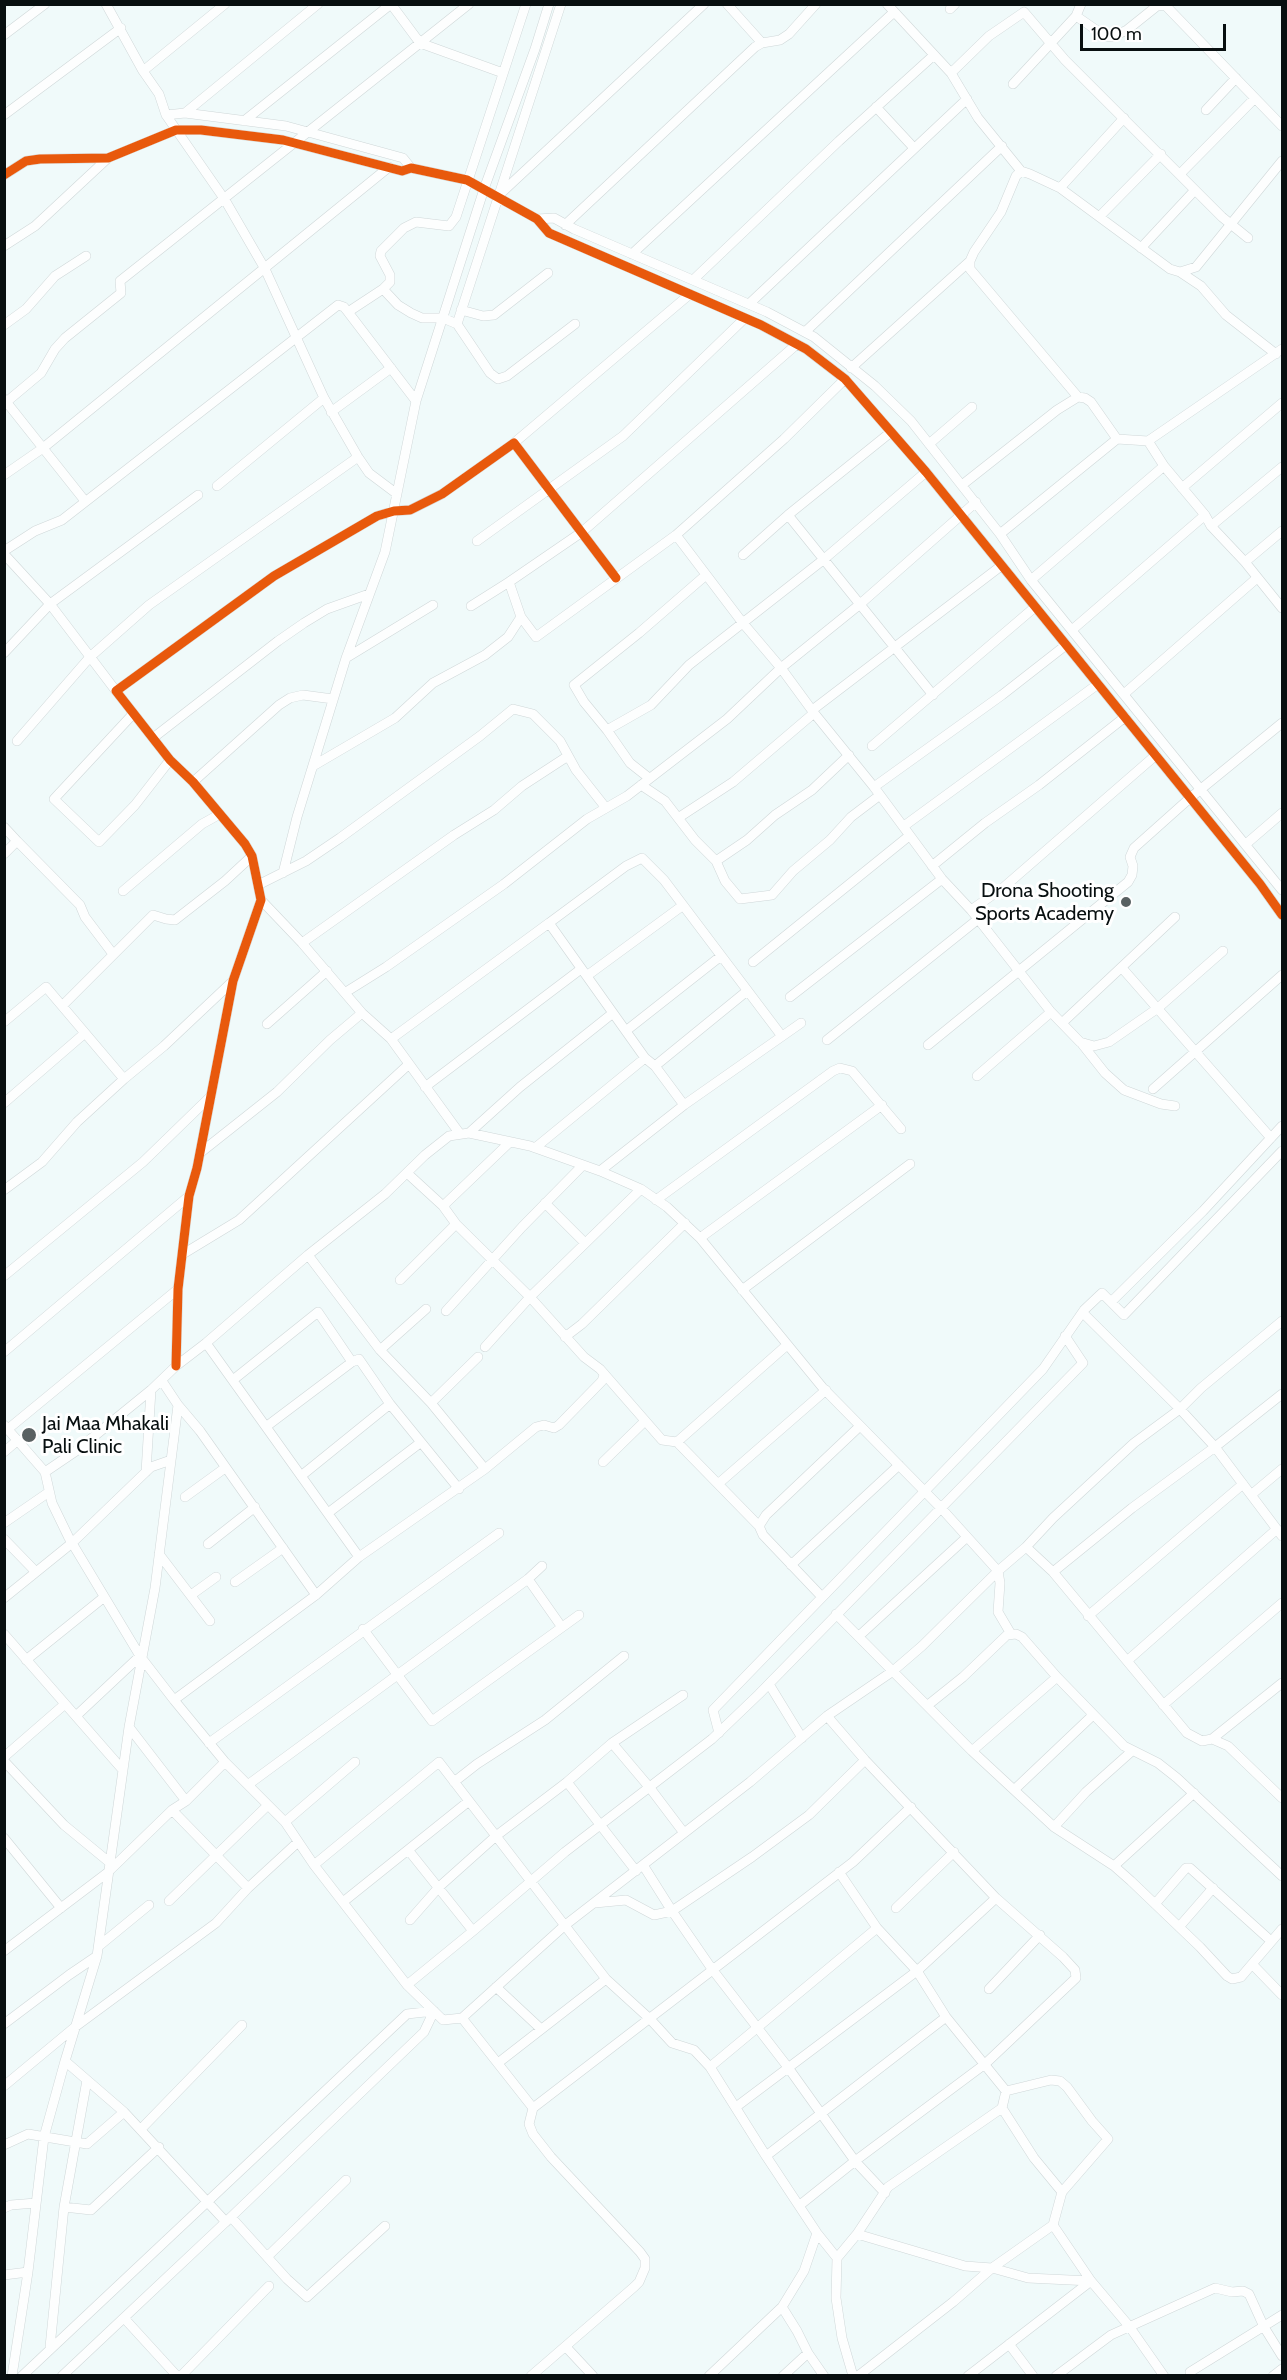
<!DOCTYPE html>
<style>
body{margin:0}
#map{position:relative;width:1287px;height:2380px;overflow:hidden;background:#f0fafa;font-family:Cabin,sans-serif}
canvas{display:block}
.frame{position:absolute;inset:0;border:6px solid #080f10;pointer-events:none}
.scale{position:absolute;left:1080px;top:24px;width:146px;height:27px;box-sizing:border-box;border:3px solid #080f10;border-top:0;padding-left:8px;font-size:18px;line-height:21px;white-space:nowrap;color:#080f10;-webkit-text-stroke:4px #fff;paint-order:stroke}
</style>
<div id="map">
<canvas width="1287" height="2380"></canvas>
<div class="frame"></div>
<div class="scale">100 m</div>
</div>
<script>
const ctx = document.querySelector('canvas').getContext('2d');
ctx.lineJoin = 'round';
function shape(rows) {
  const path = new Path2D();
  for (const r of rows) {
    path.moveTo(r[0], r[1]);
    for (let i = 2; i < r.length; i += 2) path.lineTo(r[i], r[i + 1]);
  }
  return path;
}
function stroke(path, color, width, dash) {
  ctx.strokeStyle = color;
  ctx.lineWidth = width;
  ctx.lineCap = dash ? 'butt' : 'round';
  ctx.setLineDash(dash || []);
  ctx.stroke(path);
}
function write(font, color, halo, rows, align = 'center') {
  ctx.font = font + ' Cabin,sans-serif';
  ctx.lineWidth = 6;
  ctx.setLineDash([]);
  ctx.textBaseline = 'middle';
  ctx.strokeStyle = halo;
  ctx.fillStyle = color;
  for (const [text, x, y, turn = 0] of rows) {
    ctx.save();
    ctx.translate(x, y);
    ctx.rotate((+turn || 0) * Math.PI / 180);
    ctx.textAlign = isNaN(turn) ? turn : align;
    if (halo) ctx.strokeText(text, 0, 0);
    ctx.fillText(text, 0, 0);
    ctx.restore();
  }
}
const minor = shape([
 [106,4,143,71,159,94,166,115,225,200,265,269,324,398,358,457,369,473,397,494],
 [391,4,420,43,469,4],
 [727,4,762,43],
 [887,4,951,73,978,118,1021,171],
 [950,9,955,4],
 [1076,16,1105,36,1112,37,1127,30,1157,6,1165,5,1282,126],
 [4,35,45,4],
 [143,71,225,4],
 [951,73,989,36,1024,12,1065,60,1222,217,1248,238],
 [1013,84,1076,16,1081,4],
 [876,107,914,148],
 [1206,110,1236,78],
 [185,113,318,4],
 [4,115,121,28],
 [166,115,185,113,286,126,403,158,411,168],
 [244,121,391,4],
 [1180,174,1255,98],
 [4,175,26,161,40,159,108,158,176,130,201,130,283,140,402,171,411,168,467,180,537,219,549,233,761,325,806,349,845,379,926,472,1260,884,1282,915],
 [1060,188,1124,118],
 [499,195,704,4],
 [1100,216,1161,154],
 [537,219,554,218,574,229,767,312,814,337,875,386,911,421,1000,534,1031,580,1282,890],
 [565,225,755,47,762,43,780,40,789,34,816,4],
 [4,246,35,226,108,158],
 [1141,248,1195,190],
 [632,254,894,12],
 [1180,272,1201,286,1226,315,1276,354],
 [693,280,839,141,934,55],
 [383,289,398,305,411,313,422,318,443,318,457,324,490,373,498,379,507,376,575,324],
 [749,304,967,99],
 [461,310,483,316,494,315,548,273],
 [348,312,383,289,390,282,390,275,380,256,381,251,404,228,416,222,449,226,456,217,526,4],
 [457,324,561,4],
 [4,325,26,309,55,276,86,256],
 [805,332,1002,146],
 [851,368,970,261],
 [1078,397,970,269,970,261,974,252,1001,212,1016,176,1021,171,1030,174,1060,188,1170,269,1180,272,1196,267,1282,161],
 [4,399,85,501],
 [4,404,41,373,55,349,65,338,121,293,120,281,420,43,503,73],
 [331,412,391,368],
 [891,432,788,515,933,695],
 [1148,441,1282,349],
 [514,443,690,294],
 [929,444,972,407],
 [4,475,43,448,389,167],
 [962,485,1057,410,1078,397,1085,398,1091,402,1117,439,1148,441,1164,466,1205,515,1211,526,1245,562,1282,608],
 [217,486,324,398],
 [1182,488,1282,403],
 [1211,526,1282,467],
 [1000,534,1117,439],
 [676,535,784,439,845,379],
 [477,541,623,436,745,318],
 [4,551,35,531,62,520,338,305,344,307,348,312,416,401],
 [4,554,50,604,116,691],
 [743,555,788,515],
 [1245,562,1282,531],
 [706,575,639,633,574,685,584,702,607,730,651,705,689,665,823,560,926,472],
 [1031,580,1164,466],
 [509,582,582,532,797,344],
 [471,606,509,582,521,617,536,637,676,535,742,622,781,668,814,713,874,787,942,879,971,910,1051,1012,1080,1042,1094,1046,1109,1042,1158,1008,1223,951],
 [1072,630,1205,515],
 [4,653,50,604,198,495],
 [346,658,433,605],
 [1124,694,1257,578],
 [815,708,1001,566],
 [133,714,54,799,99,842,135,805,170,760],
 [607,730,630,763,649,778],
 [153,738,278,641,304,623,327,609,369,594],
 [17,741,90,657,149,605,358,457],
 [872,746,1035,607],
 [313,766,395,718,433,683,485,655,508,637,521,617],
 [193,782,279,705,290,698,303,695,333,699],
 [641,785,665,801,695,840,716,861,747,840,775,815,812,790,849,755],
 [874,787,1002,695,1066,645],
 [678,818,733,782,814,713],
 [904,826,1098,684],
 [4,827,17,841],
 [1246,844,1282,813],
 [4,854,17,841,80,905,85,917,113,954],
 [716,861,725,881,740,899,772,895,793,871,830,840,851,817,880,795],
 [932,866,985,823,1039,785,1125,717],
 [283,873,297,817,346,658,385,552,416,401,484,189,535,49,549,4],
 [258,885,306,861,340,838,480,736,513,709,533,714,560,741,576,770,606,808],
 [123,891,202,824,220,814],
 [261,900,302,943,362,1013,391,1039,460,1134],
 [971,910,1004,887,1156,755],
 [549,923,626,866,642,858,664,880,781,1035],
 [302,943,454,835,494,810,522,786,568,756],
 [753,962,909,836],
 [1122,968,1271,1138],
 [588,975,682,906],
 [346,992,386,967,504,884,587,819,627,796,727,719,781,668,859,605,976,502],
 [790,997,942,879],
 [62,1006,153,915,166,919,175,920,225,881,252,856],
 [4,1022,46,987,124,1079],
 [1062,1023,1175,917],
 [267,1024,327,971],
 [627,1030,721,956],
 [391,1039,549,923,645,1058,655,1066,684,1105],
 [827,1040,977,920],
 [1082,1044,1105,1073,1124,1090,1161,1104,1175,1106],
 [928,1045,1128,882,1132,875,1133,866,1130,857,1134,848,1190,798,1282,723],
 [655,1066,747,991],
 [977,1076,1051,1012],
 [425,1087,581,969],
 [1153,1089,1282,975],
 [4,1103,85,1033],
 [469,1133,520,1087,613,1013],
 [535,1148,645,1058],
 [200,1153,277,1092,330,1040,362,1013],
 [600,1171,684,1105,801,1023],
 [407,1173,443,1206,456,1224,530,1297,584,1357,600,1369,662,1440,677,1442,759,1526],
 [4,1190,42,1162,77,1122,124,1079,164,1046,233,981],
 [656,1200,833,1071,840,1068,852,1071,901,1129],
 [545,1203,585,1243],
 [443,1206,510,1142],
 [700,1238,882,1105],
 [183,1254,239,1220,408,1065],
 [4,1276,143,1162,211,1096],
 [400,1280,456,1224],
 [742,1290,910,1164],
 [1111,1302,1124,1315,1282,1151],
 [446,1311,522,1227,583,1165],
 [1083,1313,1180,1409,1215,1447,1282,1536],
 [565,1337,582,1324,685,1223],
 [206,1343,359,1557],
 [485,1347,530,1297,641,1189],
 [380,1350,426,1309],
 [4,1352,189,1196],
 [352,1362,359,1359,390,1404],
 [176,1366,178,1289,189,1196,197,1168,233,981,261,900,252,856,245,844,193,782,170,760,116,691,274,576,377,516,394,511,410,510,442,494,514,443,616,578],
 [233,1380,318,1312,352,1362,267,1426],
 [162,1381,178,1405,155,1588,129,1727,97,1956,65,2061,124,2112,226,2222],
 [431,1403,478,1357],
 [178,1405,200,1431,316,1595],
 [4,1425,45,1472,52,1503,69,1538,140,1656,174,1700,225,1762,285,1822,314,1865,407,1985,443,2020,462,2018,533,2108],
 [8,1429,178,1289],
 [677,1442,787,1345],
 [4,1452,18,1440],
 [603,1462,645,1421],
 [485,1469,536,1427,544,1425,554,1428,559,1425,602,1381,604,1375],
 [45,1472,76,1451,151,1390,176,1366,206,1343,308,1255,385,1194,425,1155,449,1136,469,1133,530,1146,600,1171,641,1189,667,1207,700,1238,823,1388,941,1508,998,1571,1000,1583,998,1612,1011,1634],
 [146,1472,151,1390],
 [301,1476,390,1404,459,1489],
 [718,1484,826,1390],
 [1251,1495,1282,1469],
 [185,1497,225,1468],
 [328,1513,420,1443],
 [4,1523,49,1492],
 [4,1539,36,1572],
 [208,1544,255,1507],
 [1026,1547,1053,1572,1187,1733,1202,1741,1212,1739,1228,1746,1282,1798],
 [159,1554,210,1621],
 [791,1565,899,1465],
 [1053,1572,1132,1508,1215,1447,1282,1394],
 [528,1579,561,1626],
 [235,1582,283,1548],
 [191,1595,216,1577],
 [822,1597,763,1535,759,1526,766,1515,860,1426],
 [4,1598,72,1543,151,1467,171,1460],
 [836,1614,972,1751,1054,1827,1114,1866,1131,1881,1200,1947,1227,1976,1232,1979,1241,1977,1282,1929],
 [1088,1616,1243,1484],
 [363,1629,432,1721,579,1615],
 [4,1634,122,1769],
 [859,1636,967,1537],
 [26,1660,103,1598],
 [1127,1661,1277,1529],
 [769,1684,802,1738],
 [174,1700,316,1595,359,1557,485,1469,431,1403,380,1350,308,1255],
 [928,1705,963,1677,1007,1635,1016,1634,1022,1637,1057,1677,1124,1746,1158,1763,1177,1778,1282,1876],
 [1163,1705,1282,1603],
 [76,1716,140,1656],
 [129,1727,186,1801],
 [719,1733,713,1710,1043,1369,1084,1310,1102,1293,1111,1302,1203,1211,1282,1126],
 [1212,1739,1282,1683],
 [209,1743,499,1533],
 [612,1743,650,1788,684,1833],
 [972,1751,1057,1677],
 [4,1757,65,1704],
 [4,1761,64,1825,109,1862],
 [454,1782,477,1764,545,1720,624,1656],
 [567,1782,636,1871],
 [249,1784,528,1579,542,1566],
 [1014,1790,1093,1715],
 [172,1810,248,1888],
 [285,1822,355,1762],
 [1054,1827,1086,1792,1132,1751],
 [4,1838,61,1908],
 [409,1851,473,1931],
 [314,1865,439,1762,606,1979,650,2019,672,2043,694,2050,710,2067,766,2156,817,2233,837,2258,836,2298,842,2338,853,2376],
 [643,1865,672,1911,712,1969,787,2066,855,2161,885,2193],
 [1114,1866,1194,1793],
 [839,1872,877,1928,917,1971,946,2017,1006,2091,1002,2108,888,2187,857,2234],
 [169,1901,267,1806],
 [343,1902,469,1801],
 [595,1903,626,1900,654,1915,672,1911,752,1857,809,1815,865,1760],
 [1155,1904,1186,1868,1190,1868,1271,1941],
 [896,1908,954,1852],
 [410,1920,439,1887,496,1836,567,1782,612,1743,683,1695],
 [1179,1927,1213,1888],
 [99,1946,149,1905],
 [4,1951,107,1873,172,1810,186,1801,225,1762],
 [1252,1964,1282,1995],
 [407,1985,473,1931,565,1852,712,1739,759,1694,1083,1363,1065,1336],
 [496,1987,541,2029],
 [989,1989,1040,1935],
 [462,2018,564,1926,750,1782,827,1716,893,1671,922,1646,998,1571,1026,1547,1053,1518,1134,1443,1180,1409,1201,1388,1282,1321],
 [4,2024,69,1975,97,1956],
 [498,2063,606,1979],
 [710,2067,877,1928],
 [4,2086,75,2027,216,1923,248,1888,298,1842],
 [736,2107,917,1971,996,1898,865,1760,827,1716],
 [1002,2108,1034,2158,1062,2192],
 [141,2129,242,2025],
 [4,2145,28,2134,87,2144,124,2112],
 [766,2156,946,2017],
 [800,2205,855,2161,985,2064,1076,1978,1075,1970,1063,1957,996,1898],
 [64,2207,91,2210,159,2147],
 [4,2208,11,2205,36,2203],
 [231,2217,287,2279,307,2297,385,2226],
 [1053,2225,1091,2281,1129,2326,1164,2376],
 [267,2257,346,2180],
 [837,2258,857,2234,965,2266,992,2268,1028,2278,1091,2281],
 [4,2275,28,2272],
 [782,2307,797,2331,808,2353,824,2376],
 [124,2318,177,2376],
 [1009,2344,1033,2376],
 [50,2347,64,2207,87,2080],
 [566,2347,593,2376],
 [1190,2372,1282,2315],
 [12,2376,28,2272,44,2137,65,2061],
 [22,2376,407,2014,434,2011,424,2032,231,2217,62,2376],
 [181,2376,269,2286],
 [531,2376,634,2287,639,2282,645,2268,645,2259,640,2252,551,2157,533,2134,529,2124,533,2108,853,1862,911,1807],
 [709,2376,782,2307,804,2271,817,2233],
 [783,2376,808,2353],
 [858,2376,953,2302,992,2268,1053,2225,1062,2192,1108,2139,1092,2121,1067,2087,1060,2081,1051,2080,1006,2091],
 [968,2376,1091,2281],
 [1056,2376,1111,2335,1215,2288,1232,2292,1243,2291,1249,2294,1264,2327,1282,2356],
 [1273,2376,1282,2369]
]);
stroke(minor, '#cfd7d8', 10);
stroke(minor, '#fdfefe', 9);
stroke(shape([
 [4,175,26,161,40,159,108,158,176,130,201,130,283,140,402,171,411,168,467,180,537,219,549,233,761,325,806,349,845,379,926,472,1260,884,1282,915],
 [176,1366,178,1289,189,1196,197,1168,233,981,261,900,252,856,245,844,193,782,170,760,116,691,274,576,377,516,394,511,410,510,442,494,514,443,616,578]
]), '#e8590c', 9);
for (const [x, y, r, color] of [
 [1126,902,6,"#596162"],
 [29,1435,8,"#596162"]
]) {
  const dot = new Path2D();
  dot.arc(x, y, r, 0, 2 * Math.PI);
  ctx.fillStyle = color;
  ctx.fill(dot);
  stroke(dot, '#fff', 2);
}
write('20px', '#080f10', '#fff', [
 ["Drona Shooting",1114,891],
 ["Sports Academy",1114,914],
 ["Jai Maa Mhakali",42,1424,"left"],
 ["Pali Clinic",42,1447,"left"]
], 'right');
</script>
